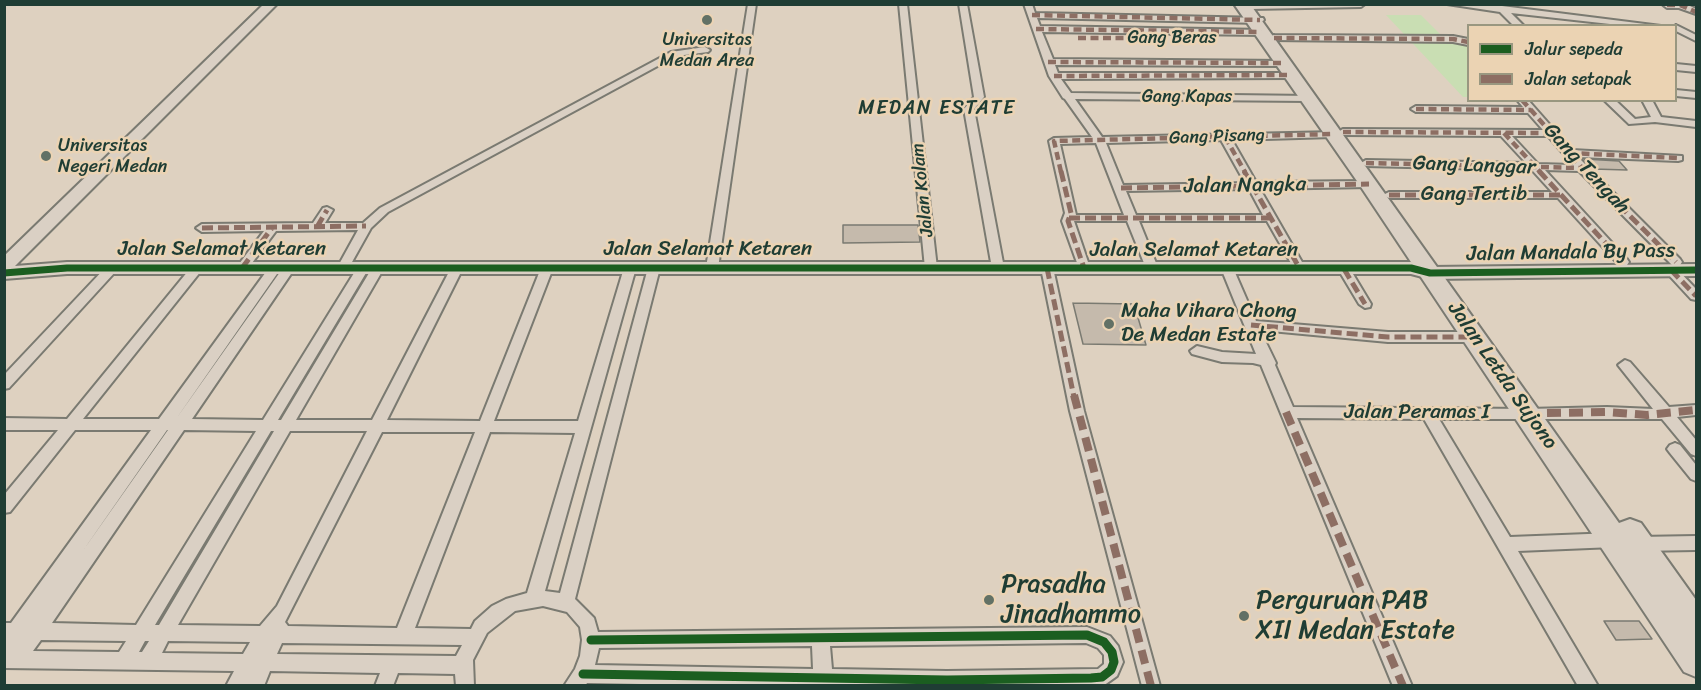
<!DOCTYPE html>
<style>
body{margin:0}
#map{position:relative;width:1701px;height:690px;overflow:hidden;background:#ded1c0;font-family:Sriracha,sans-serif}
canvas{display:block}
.frame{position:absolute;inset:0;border:6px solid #1f3d34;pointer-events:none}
.legend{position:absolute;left:1467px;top:24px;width:210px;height:78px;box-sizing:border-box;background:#ebd3b3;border:2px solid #999780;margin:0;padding:8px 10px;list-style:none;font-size:18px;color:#1f3d34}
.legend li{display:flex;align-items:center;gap:12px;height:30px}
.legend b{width:30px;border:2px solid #999780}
</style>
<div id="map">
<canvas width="1701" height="690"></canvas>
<div class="frame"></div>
<ul class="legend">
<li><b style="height:8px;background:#1b5e20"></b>Jalur sepeda</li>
<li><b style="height:8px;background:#8d6e63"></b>Jalan setapak</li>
</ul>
</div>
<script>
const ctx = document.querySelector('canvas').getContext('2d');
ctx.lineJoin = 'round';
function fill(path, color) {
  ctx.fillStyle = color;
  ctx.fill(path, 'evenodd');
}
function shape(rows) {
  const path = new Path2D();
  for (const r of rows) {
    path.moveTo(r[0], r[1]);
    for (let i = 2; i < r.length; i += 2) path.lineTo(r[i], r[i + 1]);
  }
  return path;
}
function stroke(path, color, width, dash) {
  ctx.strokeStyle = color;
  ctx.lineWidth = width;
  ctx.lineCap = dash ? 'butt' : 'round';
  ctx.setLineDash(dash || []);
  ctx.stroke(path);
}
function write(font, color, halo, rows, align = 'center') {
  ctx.font = font + ' Sriracha,sans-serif';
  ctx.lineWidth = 5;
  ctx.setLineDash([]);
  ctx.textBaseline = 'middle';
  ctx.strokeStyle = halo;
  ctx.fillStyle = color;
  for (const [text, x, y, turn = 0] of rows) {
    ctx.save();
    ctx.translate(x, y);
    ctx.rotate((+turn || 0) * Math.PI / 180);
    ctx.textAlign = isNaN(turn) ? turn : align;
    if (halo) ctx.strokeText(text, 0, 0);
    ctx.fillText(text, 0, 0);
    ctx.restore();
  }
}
fill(shape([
 [1386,15,1421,15,1447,41,1467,40,1464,37,1468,37,1468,97,1463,97]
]), '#c9deb3');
const building = shape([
 [1584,159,1619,161,1627,170,1593,169,1584,159],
 [843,225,918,225,920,242,843,243,843,225],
 [1073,303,1134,304,1146,345,1083,344,1073,303],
 [1604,621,1639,621,1652,639,1616,640,1604,621]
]);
fill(building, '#c5baac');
stroke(building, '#7a7a71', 1.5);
const street = shape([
 [748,4,756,4,718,268,712,272,706,268,748,4],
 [899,4,907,4,937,268,931,272,925,268,899,4],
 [959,4,967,4,984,97,974,109,1004,268,998,272,992,268,964,109,974,97,959,4],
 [1024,4,1032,4,1035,13,1263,18,1264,20,1260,23,1037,18,1040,26,1264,30,1264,34,1261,35,1042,32,1053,59,1285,61,1285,65,1282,66,1055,65,1058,73,1294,73,1294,77,1291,78,1061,79,1071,93,1311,96,1311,100,1308,101,1075,99,1102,137,1337,132,1338,134,1333,137,1232,140,1256,182,1369,181,1375,184,1369,187,1260,189,1306,269,1304,272,1296,272,1267,221,1139,221,1158,268,1152,272,1146,268,1127,221,1074,221,1090,268,1084,272,1080,271,1062,221,1065,213,1049,141,1054,138,1092,137,1065,99,1063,98,1049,76,1024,4],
 [1221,140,1245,183,1123,185,1106,143,1221,140],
 [1096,143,1124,215,1076,215,1060,144,1096,143],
 [1249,189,1263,215,1136,215,1126,191,1249,189],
 [1247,4,1365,4,1361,7,1250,9,1247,8,1247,4],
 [1447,4,1502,6,1661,26,1628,26,1511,13,1524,26,1514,26,1500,12,1447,4],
 [1686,4,1696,9,1696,14,1679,8,1667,8,1663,5,1686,4],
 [1676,25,1696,35,1696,41,1676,31,1676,25],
 [1274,35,1453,36,1468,39,1468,45,1453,42,1271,40,1271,36,1274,35],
 [705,47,710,50,708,52,676,56,388,212,371,228,347,271,343,272,337,268,358,230,276,231,246,271,242,272,236,268,264,231,202,232,196,228,202,224,313,223,323,208,327,207,333,210,325,223,363,223,380,208,671,52,705,47],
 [1676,64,1696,66,1696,72,1676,70,1676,64],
 [1676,90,1696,92,1696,98,1676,96,1676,90],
 [1517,100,1528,100,1572,150,1682,156,1682,160,1678,161,1578,157,1680,259,1682,262,1680,265,1672,265,1579,171,1545,170,1627,259,1629,262,1627,265,1619,265,1558,198,1389,198,1383,195,1389,192,1552,192,1532,170,1366,166,1361,163,1366,160,1526,163,1501,136,1343,135,1338,132,1343,129,1543,130,1528,113,1416,112,1411,109,1416,106,1523,107,1517,100],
 [1512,136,1548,136,1573,165,1538,164,1512,136],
 [1604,100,1615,100,1635,119,1651,117,1642,100,1652,100,1661,117,1696,121,1696,127,1655,122,1629,124,1604,100],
 [112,264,118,268,116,271,9,388,4,389,4,375,108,265,112,264],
 [197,264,201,265,203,268,201,271,83,419,159,419,271,265,279,265,281,268,279,271,176,419,285,265,289,264,295,268,192,419,263,420,359,265,367,265,369,268,278,420,281,420,372,268,378,264,384,268,296,420,372,420,451,268,457,264,463,268,387,420,480,421,541,268,547,264,553,268,494,421,578,421,624,268,630,264,634,265,636,268,545,591,560,593,648,268,654,264,660,268,575,599,594,618,598,632,1087,627,1110,636,1118,646,1123,662,1117,676,1103,686,748,686,587,683,585,686,564,686,575,669,580,656,582,640,580,627,567,612,543,606,515,611,487,633,473,660,474,686,456,686,455,674,398,673,393,686,375,686,380,673,270,671,264,686,226,686,234,671,4,668,4,623,11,623,151,430,75,430,10,512,4,513,4,495,58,430,4,430,4,418,67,419,193,265,197,264],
 [167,430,168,430,82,552,167,430],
 [184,430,256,431,136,625,52,623,184,430],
 [271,431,274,431,159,625,155,625,271,431],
 [290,431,367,431,277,606,260,626,178,625,290,431],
 [382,432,475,432,397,628,288,626,285,622,382,432],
 [490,432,575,433,527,593,506,599,492,606,475,621,471,629,415,628,490,432],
 [41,640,126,641,119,652,33,651,41,640],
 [145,641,149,641,142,652,139,652,145,641],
 [168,641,250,642,243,654,162,653,168,641],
 [282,643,462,645,456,656,277,654,282,643],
 [1086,643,1098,648,1104,655,1104,664,1098,669,947,671,832,669,830,646,1086,643],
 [812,646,813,669,595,665,599,648,812,646],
 [1047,264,1053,268,1084,411,1160,686,1142,686,1070,411,1041,268,1047,264],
 [1227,264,1233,268,1256,321,1388,332,1474,332,1481,337,1474,342,1388,342,1260,330,1276,363,1275,365,1293,407,1528,409,1607,407,1653,409,1618,365,1625,360,1630,362,1669,407,1696,405,1696,415,1677,417,1696,440,1696,456,1691,454,1662,419,1439,419,1510,537,1614,533,1620,535,1622,540,1620,545,1614,547,1518,551,1598,686,1578,686,1424,419,1297,418,1412,686,1393,686,1261,365,1253,363,1222,362,1192,354,1190,351,1197,346,1222,352,1256,354,1221,268,1227,264],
 [1344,265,1350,269,1371,304,1370,307,1365,308,1359,304,1338,269,1344,265],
 [1671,266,1675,267,1696,289,1696,300,1691,299,1667,273,1665,270,1671,266],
 [1675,443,1680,445,1696,465,1696,481,1691,479,1670,453,1667,449,1670,445,1675,443],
 [1696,536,1696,550,1638,551,1632,549,1630,544,1632,539,1638,537,1696,536]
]);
const secondary = shape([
 [264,4,277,4,15,266,67,262,1411,262,1430,267,1696,264,1696,276,1430,279,1411,274,67,274,4,279,4,256,264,4]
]);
const highway = shape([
 [1234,4,1250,4,1619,523,1630,519,1641,523,1696,600,1696,677,1684,672,1359,184,1234,4]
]);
stroke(street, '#7a7a71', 4);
stroke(secondary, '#7a7a71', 4);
stroke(highway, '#7a7a71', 4);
fill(street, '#dad0c4');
fill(secondary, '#dad0c4');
fill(highway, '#dad0c4');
stroke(shape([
 [1667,5,1680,5,1696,12],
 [1032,15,1260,20],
 [1036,29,1261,32],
 [1078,38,1155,38],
 [1274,38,1453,39,1468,42],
 [1048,62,1282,63],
 [1054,76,1291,75],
 [1522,100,1586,172],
 [1416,109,1531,110],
 [1343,132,1551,133],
 [1504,133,1540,172],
 [1225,137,1245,172],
 [1569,153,1678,158],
 [1366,163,1582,168],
 [1061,172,1054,141,1333,134]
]), '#8d6e63', 4.5, [8, 4.5]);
stroke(shape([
 [1061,171,1071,213,1068,221,1084,268],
 [1244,171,1300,269],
 [1539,171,1623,262],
 [1585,171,1676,262],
 [1121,188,1369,184],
 [1389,195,1560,195],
 [1069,218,1271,218],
 [317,227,327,210],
 [202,228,366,226],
 [242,268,272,228],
 [1047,268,1074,397],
 [1344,269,1365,304],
 [1671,270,1696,296],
 [1251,325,1388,337,1474,337]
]), '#8d6e63', 5, [11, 5]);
stroke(shape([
 [1074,395,1151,686],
 [1286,412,1403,686],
 [1547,413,1607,412,1647,415,1696,410]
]), '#8d6e63', 8, [14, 8]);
stroke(shape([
 [4,273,67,268,1411,268,1430,273,1696,270]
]), '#1b5e20', 7);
stroke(shape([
 [583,674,947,680,1091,678,1102,677,1111,670,1114,662,1112,652,1104,642,1087,635,591,640]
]), '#1b5e20', 9);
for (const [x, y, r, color] of [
 [707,20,6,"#627165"],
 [46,156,6,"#627165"],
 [1109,324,6,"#627165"],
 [989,600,6,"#627165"],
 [1244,616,6,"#627165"]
]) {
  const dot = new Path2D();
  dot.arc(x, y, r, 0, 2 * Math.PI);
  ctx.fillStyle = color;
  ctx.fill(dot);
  stroke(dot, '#ebd3b3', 2);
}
write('18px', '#1f3d34', '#ebd3b3', [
 ["Gang Beras",1172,38],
 ["Gang Kapas",1187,97],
 ["Gang Pisang",1217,137,-2],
 ["Jalan Kolam",923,190,-96]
]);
write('18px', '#1f3d34', '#ebd3b3', [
 ["Universitas",707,40],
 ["Medan Area",707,61],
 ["Universitas",58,146,"left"],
 ["Negeri Medan",58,167,"left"]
]);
ctx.letterSpacing = '1.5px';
write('20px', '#1f3d34', '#ebd3b3', [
 ["MEDAN ESTATE",937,109]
]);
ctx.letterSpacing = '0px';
write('21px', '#1f3d34', '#ebd3b3', [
 ["Gang Langgar",1474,166,2],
 ["Gang Tengah",1586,169,47],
 ["Jalan Nangka",1245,186,-1],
 ["Gang Tertib",1474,195],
 ["Jalan Selamat Ketaren",222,250],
 ["Jalan Selamat Ketaren",708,250],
 ["Jalan Selamat Ketaren",1194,251],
 ["Jalan Mandala By Pass",1571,253,-1],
 ["Jalan Letda Sujono",1502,376,55],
 ["Jalan Peramas I",1417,413]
]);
write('21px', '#1f3d34', '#ebd3b3', [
 ["Maha Vihara Chong",1121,312],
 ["De Medan Estate",1121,336]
], 'left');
write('26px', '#1f3d34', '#ebd3b3', [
 ["Prasadha",1001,585],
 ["Jinadhammo",1001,615],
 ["Perguruan PAB",1256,601],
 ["XII Medan Estate",1256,631]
], 'left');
</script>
